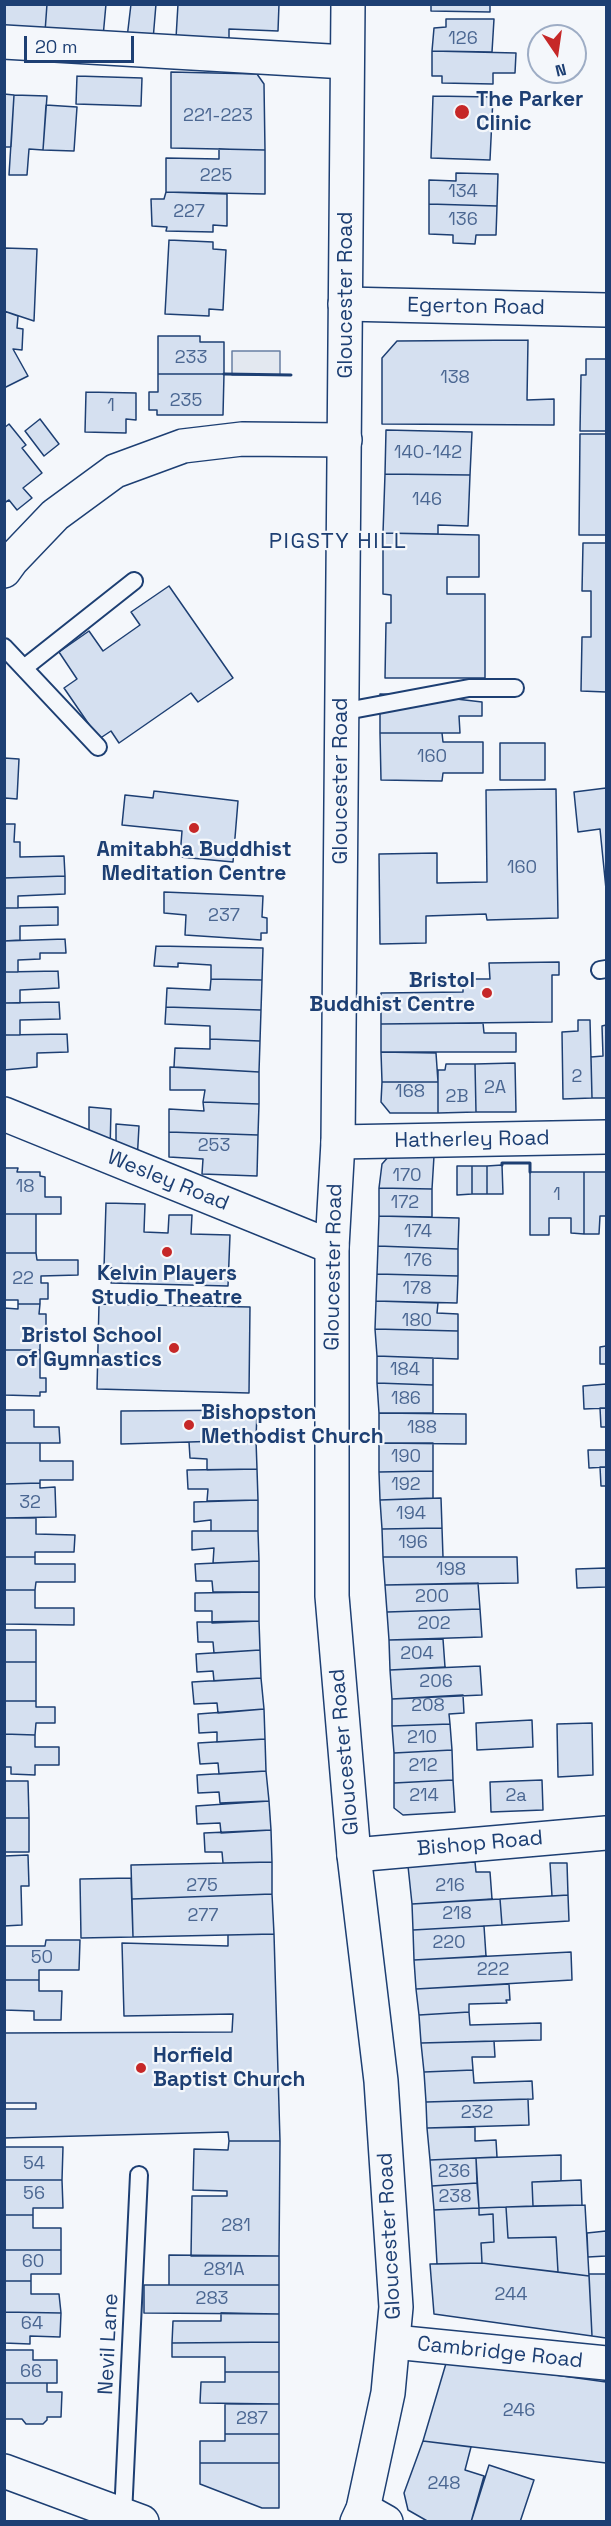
<!DOCTYPE html>
<style>
body{margin:0}
#map{position:relative;width:611px;height:2526px;overflow:hidden;background:#f4f7fb;font-family:"Space Grotesk",sans-serif}
canvas{display:block}
.frame{position:absolute;inset:0;border:6px solid #1d3f73;pointer-events:none}
.north{position:absolute;left:527px;top:24px;width:60px;height:60px;box-sizing:border-box;background:#f4f7fb;border:2px solid #9eadc5;border-radius:50%;rotate:167deg;font-size:16px;font-weight:700;line-height:24px;text-align:center;color:#1d3f73}
.north::after{content:'';display:block;margin:auto;width:21px;height:27px;background:#c62828;clip-path:polygon(50% 0,100% 100%,50% 72%,0 100%)}
.scale{position:absolute;left:24px;top:36px;width:110px;height:27px;box-sizing:border-box;border:3px solid #1d3f73;border-top:0;padding-left:8px;font-size:18px;line-height:21px;white-space:nowrap;color:#1d3f73;-webkit-text-stroke:4px #f4f7fb;paint-order:stroke}
</style>
<div id="map">
<canvas width="611" height="2526"></canvas>
<div class="frame"></div>
<div class="north">N</div>
<div class="scale">20 m</div>
</div>
<script>
const ctx = document.querySelector('canvas').getContext('2d');
ctx.lineJoin = 'round';
function fill(path, color) {
  ctx.fillStyle = color;
  ctx.fill(path, 'evenodd');
}
function shape(rows) {
  const path = new Path2D();
  for (const r of rows) {
    path.moveTo(r[0], r[1]);
    for (let i = 2; i < r.length; i += 2) path.lineTo(r[i], r[i + 1]);
  }
  return path;
}
function stroke(path, color, width, dash) {
  ctx.strokeStyle = color;
  ctx.lineWidth = width;
  ctx.lineCap = dash ? 'butt' : 'round';
  ctx.setLineDash(dash || []);
  ctx.stroke(path);
}
function write(font, color, halo, rows, align = 'center') {
  ctx.font = font + ' "Space Grotesk",sans-serif';
  ctx.lineWidth = 4.5;
  ctx.setLineDash([]);
  ctx.textBaseline = 'middle';
  ctx.strokeStyle = halo;
  ctx.fillStyle = color;
  for (const [text, x, y, turn = 0] of rows) {
    ctx.save();
    ctx.translate(x, y);
    ctx.rotate((+turn || 0) * Math.PI / 180);
    ctx.textAlign = isNaN(turn) ? turn : align;
    if (halo) ctx.strokeText(text, 0, 0);
    ctx.fillText(text, 0, 0);
    ctx.restore();
  }
}
const parking = shape([
 [232,351,280,351,280,375,232,375,232,351]
]);
fill(parking, '#e3e8f0');
stroke(parking, '#687fa3', 1.5);
const building = shape([
 [4,4,47,4,45,32,4,28,4,4],
 [47,4,106,4,103,37,45,32,47,4],
 [131,4,156,4,153,40,127,38,131,4],
 [178,4,279,4,278,31,229,29,229,41,176,38,178,4],
 [431,4,490,4,490,12,431,11,431,4],
 [446,19,494,19,492,52,432,51,434,28,446,27,446,19],
 [432,51,516,53,515,73,493,73,493,84,442,83,442,76,432,76,432,51],
 [171,72,257,74,264,84,265,150,171,148,171,72],
 [77,76,142,78,141,106,76,104,77,76],
 [4,94,14,95,11,147,4,147,4,94],
 [14,95,47,96,43,150,29,149,27,175,9,175,14,95],
 [433,96,493,97,490,160,431,158,433,96],
 [46,105,77,107,74,151,43,150,46,105],
 [219,149,265,150,265,194,166,192,166,158,219,159,219,149],
 [456,173,498,174,497,206,429,204,429,180,456,181,456,173],
 [166,192,227,194,227,226,213,225,213,232,166,231,167,227,152,226,151,199,164,199,166,192],
 [429,204,497,206,496,235,476,235,475,244,453,243,453,235,429,234,429,204],
 [169,240,213,242,213,249,226,250,223,310,209,309,209,316,165,314,169,240],
 [4,248,37,249,34,321,4,311,4,248],
 [4,311,18,316,17,328,23,329,22,350,13,349,28,376,4,388,4,311],
 [158,336,200,336,200,342,224,342,224,374,158,374,158,336],
 [528,340,527,400,554,399,554,425,382,424,382,358,397,341,528,340],
 [586,359,606,359,606,431,580,431,581,375,586,375,586,359],
 [158,374,224,374,223,415,157,415,157,410,149,410,149,392,158,392,158,374],
 [86,392,136,393,136,420,126,419,126,433,85,432,86,392],
 [40,419,59,444,44,456,25,431,40,419],
 [9,424,26,445,22,448,42,473,23,488,32,498,17,510,9,500,4,503,4,428,9,424],
 [386,430,472,432,470,475,385,474,386,430],
 [580,434,606,434,606,535,579,535,580,434],
 [385,474,470,475,468,526,438,525,438,534,383,533,385,474],
 [383,533,479,535,479,577,447,577,447,594,485,594,485,678,385,678,386,623,391,623,391,595,383,594,383,533],
 [583,543,606,543,606,692,581,691,582,637,591,637,591,591,582,591,583,543],
 [169,586,233,678,198,702,191,693,119,743,111,731,99,739,64,688,77,679,59,652,89,631,103,651,140,625,131,612,169,586],
 [380,694,422,695,482,702,482,716,459,716,460,733,380,733,380,694],
 [380,733,442,733,443,742,483,742,483,773,443,773,442,781,381,780,380,733],
 [500,743,545,743,545,780,500,780,500,743],
 [4,758,19,759,17,799,5,798,4,803,4,758],
 [606,788,606,889,600,829,578,832,574,792,606,788],
 [556,789,558,918,487,920,486,914,426,916,426,943,380,944,379,854,437,853,437,883,487,882,486,790,556,789],
 [154,791,238,801,233,862,180,857,182,831,122,825,125,795,153,798,154,791],
 [4,824,15,824,14,842,20,842,20,857,64,856,65,876,4,878,4,824],
 [65,876,65,894,18,896,18,908,4,908,4,878,65,876],
 [164,892,263,896,262,917,267,918,267,933,261,933,261,940,185,935,186,915,164,913,164,892],
 [58,907,58,925,20,926,20,940,4,941,4,908,58,907],
 [65,939,66,953,40,953,40,959,18,960,18,972,4,972,4,941,65,939],
 [156,946,263,948,262,980,211,979,211,965,178,963,178,967,154,966,156,946],
 [559,962,559,975,552,975,552,1022,381,1024,381,993,463,992,463,979,490,979,489,963,559,962],
 [58,971,59,988,20,990,20,1003,4,1003,4,972,58,971],
 [211,979,262,980,261,1010,166,1007,167,988,210,990,211,979],
 [59,1002,60,1019,20,1020,20,1035,4,1035,4,1003,59,1002],
 [166,1007,261,1010,260,1041,210,1039,210,1026,165,1024,166,1007],
 [578,1020,590,1020,592,1098,563,1099,562,1032,578,1031,578,1020],
 [483,1023,484,1033,516,1033,516,1052,381,1052,381,1024,483,1023],
 [606,1025,606,1098,592,1098,591,1057,603,1056,602,1026,606,1025],
 [67,1034,68,1052,37,1053,37,1067,4,1070,4,1035,67,1034],
 [210,1039,260,1041,259,1072,174,1067,175,1048,210,1049,210,1039],
 [381,1052,436,1053,438,1082,382,1082,381,1052],
 [515,1063,516,1112,476,1112,475,1064,515,1063],
 [446,1064,475,1064,476,1112,438,1113,438,1070,445,1070,446,1064],
 [170,1067,259,1072,259,1104,203,1102,205,1090,170,1090,170,1067],
 [382,1082,438,1082,438,1113,390,1113,381,1102,382,1082],
 [203,1102,259,1104,258,1135,169,1132,169,1109,204,1111,203,1102],
 [89,1107,111,1109,110,1152,89,1143,89,1107],
 [116,1124,139,1126,137,1162,116,1155,116,1124],
 [169,1132,258,1135,257,1176,202,1174,203,1159,169,1157,169,1132],
 [390,1155,434,1156,432,1189,379,1188,382,1164,390,1155],
 [502,1165,503,1194,487,1194,487,1166,502,1165],
 [457,1166,472,1166,472,1194,457,1195,457,1166],
 [472,1166,487,1166,487,1194,472,1194,472,1166],
 [4,1168,18,1168,17,1172,40,1172,40,1176,45,1177,45,1197,61,1197,61,1214,4,1214,4,1168],
 [530,1172,584,1172,584,1234,571,1233,571,1218,549,1218,549,1235,530,1235,530,1172],
 [584,1172,606,1172,606,1216,600,1216,599,1234,584,1234,584,1172],
 [379,1188,432,1189,432,1217,379,1216,379,1188],
 [106,1203,145,1204,144,1232,168,1233,169,1215,192,1215,191,1234,230,1235,228,1286,111,1283,112,1268,104,1268,106,1203],
 [4,1214,36,1214,36,1253,4,1253,4,1214],
 [379,1216,459,1218,458,1249,378,1246,379,1216],
 [378,1246,458,1249,458,1276,377,1274,378,1246],
 [4,1253,36,1253,37,1260,78,1260,78,1275,41,1276,41,1283,48,1283,48,1299,40,1299,40,1304,18,1304,18,1300,4,1300,4,1253],
 [377,1274,458,1276,457,1303,376,1301,377,1274],
 [376,1301,438,1303,437,1313,458,1314,458,1331,375,1329,376,1301],
 [18,1304,40,1304,39,1314,46,1314,46,1330,40,1330,40,1350,4,1350,4,1308,18,1309,18,1304],
 [99,1304,250,1307,249,1393,97,1389,99,1304],
 [375,1329,458,1331,458,1359,377,1356,375,1329],
 [606,1346,606,1364,600,1364,600,1347,606,1346],
 [4,1350,40,1350,40,1378,46,1378,46,1392,40,1392,40,1396,4,1395,4,1350],
 [377,1356,433,1358,433,1385,377,1383,377,1356],
 [377,1383,433,1385,433,1413,379,1413,377,1383],
 [606,1384,606,1408,584,1409,583,1386,606,1384],
 [600,1408,606,1408,606,1427,601,1427,600,1408],
 [4,1410,34,1410,34,1427,59,1427,60,1443,4,1443,4,1410],
 [257,1410,256,1440,121,1444,121,1411,257,1410],
 [379,1413,466,1414,466,1444,379,1443,379,1413],
 [256,1440,257,1469,207,1470,207,1459,190,1458,189,1442,256,1440],
 [4,1443,40,1443,40,1461,73,1461,73,1480,40,1480,40,1483,4,1484,4,1443],
 [379,1443,433,1443,433,1471,379,1472,379,1443],
 [588,1450,606,1450,606,1467,589,1468,588,1450],
 [600,1467,606,1467,606,1486,601,1486,600,1467],
 [257,1469,258,1500,207,1501,208,1489,188,1489,187,1470,257,1469],
 [433,1471,433,1498,380,1500,379,1472,433,1471],
 [40,1483,40,1488,55,1487,56,1517,4,1518,4,1484,40,1483],
 [441,1498,442,1528,382,1529,380,1500,441,1498],
 [258,1500,258,1531,211,1531,211,1520,194,1522,194,1502,258,1500],
 [4,1518,36,1518,36,1534,75,1535,74,1552,35,1552,35,1557,4,1557,4,1518],
 [442,1528,443,1557,383,1557,382,1529,442,1528],
 [192,1531,258,1531,259,1561,213,1563,214,1548,192,1550,192,1531],
 [4,1557,35,1557,35,1564,75,1564,75,1582,36,1582,35,1590,4,1590,4,1557],
 [383,1557,517,1557,518,1583,385,1585,383,1557],
 [259,1561,259,1592,213,1592,212,1581,196,1581,195,1564,259,1561],
 [606,1568,606,1587,577,1588,576,1569,606,1568],
 [478,1583,480,1609,387,1612,385,1585,478,1583],
 [4,1590,35,1590,35,1608,74,1608,74,1625,4,1624,4,1590],
 [259,1592,259,1621,212,1623,212,1611,195,1611,195,1593,259,1592],
 [480,1609,482,1637,389,1640,387,1612,480,1609],
 [259,1621,260,1650,214,1653,213,1642,198,1642,197,1622,259,1621],
 [4,1630,36,1630,36,1662,4,1662,4,1630],
 [443,1639,445,1667,390,1670,389,1640,443,1639],
 [260,1650,261,1678,214,1681,213,1671,197,1672,196,1654,260,1650],
 [4,1662,36,1662,36,1701,4,1701,4,1662],
 [480,1666,482,1695,392,1699,390,1670,480,1666],
 [261,1678,264,1709,218,1713,217,1703,194,1704,192,1682,261,1678],
 [463,1695,464,1713,449,1714,450,1724,392,1726,392,1699,463,1695],
 [4,1701,36,1701,36,1707,55,1707,55,1723,36,1723,35,1735,4,1734,4,1701],
 [264,1709,265,1739,217,1742,217,1732,199,1733,198,1714,264,1709],
 [532,1720,533,1747,477,1750,476,1723,532,1720],
 [592,1723,593,1775,558,1777,557,1724,592,1723],
 [450,1724,452,1750,394,1753,392,1726,450,1724],
 [4,1734,35,1735,35,1747,59,1747,59,1765,35,1765,35,1775,11,1774,11,1767,4,1767,4,1734],
 [265,1739,266,1771,219,1774,218,1763,200,1764,198,1743,265,1739],
 [452,1750,453,1780,394,1783,394,1753,452,1750],
 [266,1771,269,1801,220,1803,219,1792,198,1793,197,1775,266,1771],
 [453,1780,455,1812,403,1815,394,1808,394,1783,453,1780],
 [542,1780,543,1810,491,1812,490,1782,542,1780],
 [4,1781,28,1781,29,1818,4,1818,4,1781],
 [269,1801,271,1830,221,1833,220,1823,197,1824,196,1806,269,1801],
 [4,1818,29,1818,29,1852,4,1852,4,1818],
 [271,1830,272,1862,223,1863,222,1852,205,1852,204,1833,271,1830],
 [28,1855,29,1886,21,1886,22,1925,4,1926,4,1856,28,1855],
 [272,1862,272,1894,132,1899,131,1865,272,1862],
 [475,1862,476,1872,490,1872,492,1899,412,1904,408,1866,475,1862],
 [550,1863,567,1863,568,1895,552,1896,550,1863],
 [131,1878,133,1937,81,1938,80,1879,131,1878],
 [272,1894,274,1934,133,1937,132,1899,272,1894],
 [568,1895,569,1921,502,1925,500,1899,568,1895],
 [500,1899,502,1925,413,1930,412,1904,500,1899],
 [484,1926,486,1956,414,1960,413,1930,484,1926],
 [274,1934,280,2141,229,2141,228,2132,4,2138,4,2109,36,2109,36,2103,4,2103,4,2033,232,2032,233,2014,124,2016,122,1943,228,1946,228,1935,274,1934],
 [46,1940,80,1940,79,1970,39,1970,39,1980,4,1980,4,1946,45,1946,46,1940],
 [571,1952,572,1980,416,1989,414,1960,571,1952],
 [4,1980,39,1980,39,1991,62,1991,61,2020,34,2020,34,2011,4,2010,4,1980],
 [509,1984,510,2000,506,2000,507,2003,469,2004,469,2012,419,2015,416,1989,509,1984],
 [469,2012,470,2025,541,2023,541,2040,421,2043,419,2015,469,2012],
 [494,2041,495,2057,472,2057,473,2070,424,2072,421,2043,494,2041],
 [473,2070,474,2083,532,2081,533,2099,426,2102,424,2072,473,2070],
 [528,2099,529,2125,427,2128,426,2102,528,2099],
 [475,2127,475,2141,496,2140,497,2157,430,2160,427,2128,475,2127],
 [229,2141,280,2141,279,2256,191,2256,192,2196,227,2196,227,2191,193,2190,194,2149,228,2150,229,2141],
 [4,2147,63,2147,62,2180,4,2180,4,2147],
 [561,2155,561,2181,532,2182,533,2206,479,2208,476,2158,561,2155],
 [476,2158,477,2183,432,2186,430,2160,476,2158],
 [4,2180,62,2180,63,2208,33,2208,33,2215,4,2215,4,2180],
 [581,2180,582,2205,533,2206,532,2182,581,2180],
 [477,2183,479,2208,434,2210,432,2186,477,2183],
 [585,2205,589,2276,558,2272,556,2237,508,2238,506,2207,585,2205],
 [506,2207,508,2238,556,2237,558,2272,482,2263,481,2243,494,2242,493,2214,479,2215,479,2208,506,2207],
 [479,2208,479,2215,493,2214,494,2242,481,2243,482,2263,437,2264,434,2210,479,2208],
 [4,2215,33,2215,33,2228,61,2228,61,2250,4,2250,4,2215],
 [606,2231,606,2256,588,2257,587,2233,606,2231],
 [4,2250,61,2250,61,2274,31,2274,31,2281,4,2281,4,2250],
 [169,2255,279,2256,279,2285,169,2285,169,2255],
 [482,2263,589,2276,592,2336,434,2314,430,2264,482,2263],
 [589,2274,606,2274,606,2338,592,2336,589,2274],
 [4,2281,31,2281,31,2294,59,2294,61,2313,4,2312,4,2281],
 [144,2285,279,2285,279,2314,144,2313,144,2285],
 [4,2312,61,2313,60,2337,30,2336,30,2344,4,2343,4,2312],
 [221,2313,279,2314,279,2342,172,2343,173,2321,221,2321,221,2313],
 [279,2342,279,2372,225,2372,225,2357,172,2357,172,2343,279,2342],
 [4,2350,33,2350,33,2360,57,2360,57,2383,4,2383,4,2350],
 [447,2360,606,2382,606,2463,423,2441,447,2360],
 [225,2372,279,2372,279,2404,200,2403,201,2382,225,2382,225,2372],
 [4,2383,47,2383,47,2392,62,2392,61,2417,47,2417,47,2420,43,2424,26,2424,22,2419,5,2419,4,2383],
 [225,2404,279,2404,279,2434,225,2434,225,2404],
 [225,2434,279,2434,279,2463,200,2463,200,2441,225,2441,225,2434],
 [423,2441,471,2447,465,2470,484,2476,471,2522,429,2522,408,2510,404,2493,423,2441],
 [200,2463,279,2463,279,2508,262,2508,200,2484,200,2463],
 [489,2465,534,2480,520,2522,471,2522,489,2465]
]);
fill(building, '#d5e0f0');
stroke(building, '#1d3f73', 1.5);
const lane = shape([
 [4,647,98,747],
 [24,668,134,581],
 [341,712,469,688,515,688],
 [600,970,606,969],
 [123,2515,139,2175]
]);
const street = shape([
 [4,42,346,62],
 [345,304,606,310],
 [4,571,12,560,55,515,115,471,183,446,242,439,345,440],
 [4,1114,332,1247],
 [338,1142,606,1137],
 [394,2342,606,2363],
 [4,2471,142,2522],
 [363,2509,386,2522]
]);
const secondary = shape([
 [354,1855,606,1833]
]);
const primary = shape([
 [348,4,338,1142,332,1247,332,1596,354,1855,381,2081,396,2307,388,2393,363,2509,357,2522]
]);
stroke(lane, '#1d3f73', 20);
stroke(street, '#1d3f73', 36);
stroke(secondary, '#1d3f73', 36);
stroke(primary, '#1d3f73', 36);
stroke(lane, '#f4f7fb', 16);
stroke(street, '#f4f7fb', 33);
stroke(secondary, '#f4f7fb', 33);
stroke(primary, '#f4f7fb', 33);
stroke(shape([
 [224,374,291,375],
 [502,1165,502,1163,530,1163,530,1172]
]), '#1d3f73', 3);
for (const [x, y, r, color] of [
 [462,112,8,"#c62828"],
 [194,828,6,"#c62828"],
 [487,993,6,"#c62828"],
 [167,1252,6,"#c62828"],
 [174,1348,6,"#c62828"],
 [189,1425,6,"#c62828"],
 [141,2068,6,"#c62828"]
]) {
  const dot = new Path2D();
  dot.arc(x, y, r, 0, 2 * Math.PI);
  ctx.fillStyle = color;
  ctx.fill(dot);
  stroke(dot, '#f4f7fb', 2);
}
write('18px', '#4b6792', null, [
 ["126",463,39],
 ["221-223",218,116],
 ["225",216,176],
 ["134",463,192],
 ["227",189,212],
 ["136",463,220],
 ["233",191,358],
 ["138",455,378],
 ["235",186,401],
 ["1",111,406],
 ["140-142",428,453],
 ["146",427,500],
 ["160",432,757],
 ["160",522,868],
 ["237",224,916],
 ["2",577,1077],
 ["2A",495,1088],
 ["168",410,1092],
 ["2B",457,1097],
 ["253",214,1146],
 ["170",407,1176],
 ["18",25,1187],
 ["1",557,1195],
 ["172",405,1203],
 ["174",418,1232],
 ["176",418,1261],
 ["22",23,1279],
 ["178",417,1289],
 ["180",417,1321],
 ["184",405,1370],
 ["186",406,1399],
 ["188",422,1428],
 ["190",406,1457],
 ["192",406,1485],
 ["32",30,1503],
 ["194",411,1514],
 ["196",413,1543],
 ["198",451,1570],
 ["200",432,1597],
 ["202",434,1624],
 ["204",417,1654],
 ["206",436,1682],
 ["208",428,1706],
 ["210",422,1738],
 ["212",423,1766],
 ["214",424,1796],
 ["2a",516,1796],
 ["275",202,1886],
 ["216",450,1886],
 ["218",457,1914],
 ["277",203,1916],
 ["220",449,1943],
 ["50",42,1958],
 ["222",493,1970],
 ["232",477,2113],
 ["54",34,2164],
 ["236",454,2172],
 ["56",34,2194],
 ["238",455,2197],
 ["281",236,2226],
 ["60",33,2262],
 ["281A",224,2270],
 ["244",511,2295],
 ["283",212,2299],
 ["64",32,2324],
 ["66",31,2372],
 ["246",519,2411],
 ["287",252,2419],
 ["248",444,2484]
]);
write('bold 21px', '#1d3f73', '#f4f7fb', [
 ["The Parker",476,100],
 ["Clinic",476,124],
 ["Amitabha Buddhist",194,850,"center"],
 ["Meditation Centre",194,874,"center"],
 ["Bristol",475,981,"right"],
 ["Buddhist Centre",475,1005,"right"],
 ["Kelvin Players",167,1274,"center"],
 ["Studio Theatre",167,1298,"center"],
 ["Bristol School",162,1336,"right"],
 ["of Gymnastics",162,1360,"right"],
 ["Bishopston",201,1413],
 ["Methodist Church",201,1437],
 ["Horfield",153,2056],
 ["Baptist Church",153,2080]
], 'left');
write('21px', '#1d3f73', '#f4f7fb', [
 ["Gloucester Road",346,295,-90],
 ["Egerton Road",476,307,1],
 ["Gloucester Road",341,781,-90],
 ["Hatherley Road",472,1140,-1],
 ["Wesley Road",168,1181,22],
 ["Gloucester Road",334,1267,-89],
 ["Gloucester Road",345,1752,-95],
 ["Bishop Road",480,1844,-5],
 ["Gloucester Road",390,2236,-93],
 ["Nevil Lane",109,2344,-87],
 ["Cambridge Road",500,2353,6]
]);
ctx.letterSpacing = '1.5px';
write('22px', '#1d3f73', '#f4f7fb', [
 ["PIGSTY HILL",338,542]
]);
ctx.letterSpacing = '0px';
</script>
